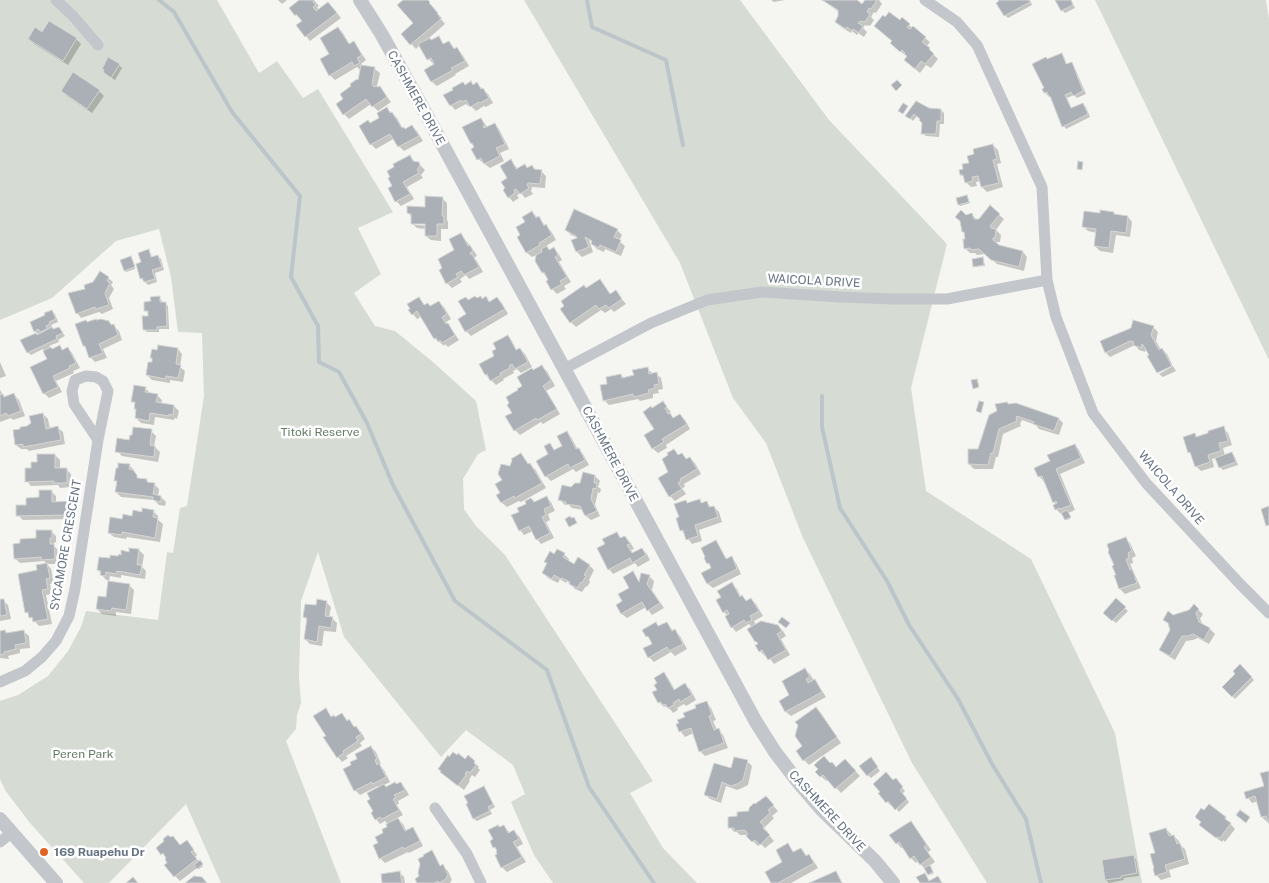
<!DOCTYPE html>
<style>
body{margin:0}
canvas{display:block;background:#f5f5f2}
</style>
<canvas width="1269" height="883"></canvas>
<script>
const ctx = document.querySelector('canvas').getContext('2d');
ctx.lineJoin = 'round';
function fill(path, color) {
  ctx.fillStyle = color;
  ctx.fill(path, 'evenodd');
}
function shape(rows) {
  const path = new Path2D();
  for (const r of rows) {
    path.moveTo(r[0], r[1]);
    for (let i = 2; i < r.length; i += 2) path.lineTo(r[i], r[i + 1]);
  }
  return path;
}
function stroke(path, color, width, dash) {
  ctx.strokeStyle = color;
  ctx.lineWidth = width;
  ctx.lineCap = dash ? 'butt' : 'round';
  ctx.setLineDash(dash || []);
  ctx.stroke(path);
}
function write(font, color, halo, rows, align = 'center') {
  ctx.font = font + ' "Public Sans",sans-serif';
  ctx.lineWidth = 5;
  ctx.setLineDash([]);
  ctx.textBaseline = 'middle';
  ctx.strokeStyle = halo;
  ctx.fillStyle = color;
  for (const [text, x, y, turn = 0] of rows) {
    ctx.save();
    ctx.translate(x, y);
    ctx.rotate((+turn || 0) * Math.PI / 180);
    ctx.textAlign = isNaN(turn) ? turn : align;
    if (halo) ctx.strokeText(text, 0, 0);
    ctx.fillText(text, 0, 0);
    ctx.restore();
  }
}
fill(shape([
 [0,0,217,0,259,73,277,61,303,98,318,89,393,212,358,228,381,274,354,293,375,326,395,331,433,362,476,401,486,450,478,454,463,479,464,509,476,526,505,555,653,781,630,793,663,848,697,883,553,883,534,855,511,802,525,794,513,765,466,730,441,757,344,637,318,552,301,601,299,677,301,703,297,715,296,729,286,741,341,883,221,883,186,804,109,883,84,883,30,823,5,790,0,779,0,701,18,695,48,676,68,651,81,627,86,611,158,620,167,552,173,553,180,508,187,506,204,396,202,333,178,332,171,277,159,229,116,241,52,298,0,320],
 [524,0,740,0,829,120,947,244,911,388,926,491,1031,559,1115,733,1142,883,987,883,912,763,803,538,766,443,733,398,680,263],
 [1095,0,1266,0,1269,19,1269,360]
]), '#d6dcd3');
fill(shape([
 [278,0,287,0,282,4],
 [301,0,314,0,319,6,317,7,319,10,333,8,341,18,310,41,306,36,303,21,296,15],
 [405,0,427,0,434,8,433,9,442,18,441,19,445,24,429,38,432,41,438,38,444,44,449,42,455,50,457,49,462,54,469,66,455,74,456,75,437,86,432,82,425,70,434,65,429,59,420,45,416,49,402,34,415,24],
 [771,0,785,0,774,2],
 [823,0,857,0,863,5,866,0,879,0,882,4,876,13,874,12,871,17,874,20,870,26,868,25,867,26,865,25,863,28,867,32,864,37,858,33,857,35,852,31,851,33,841,27,836,22,839,17,839,12],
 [1000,0,1030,0,1032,5,1008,18,1005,15],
 [1057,0,1071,0,1075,8,1065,13,1062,10],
 [901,21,909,25,930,42,926,47,938,59,931,68,926,65,920,73,910,65,908,57,896,48],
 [49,23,76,39,81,44,68,65,34,44,29,39,42,34],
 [338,28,343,33,350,45,354,43,358,48,366,60,361,64,362,66,375,69,380,73,376,90,380,87,391,102,378,111,371,104,349,119,344,114,345,99,358,83,361,71,357,67,335,80,330,75,321,60,331,54],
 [1061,54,1064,57,1067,65,1071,63,1074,66,1086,94,1077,98,1074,95,1067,98,1072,109,1083,104,1086,107,1090,117,1066,129,1064,126,1053,100,1045,93,1044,89,1046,89,1047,60],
 [119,65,122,68,115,80,107,75],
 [463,83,466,86,471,83,474,86,477,84,488,94,493,103,486,107,484,106,476,111,470,105,468,106,466,104,455,110,451,105],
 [62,91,99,91,104,96,92,113,67,96],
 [387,109,397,118,403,129,405,130,412,126,417,131,423,141,404,151,399,146,395,138,376,149,371,144,361,126,370,124,381,118],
 [929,109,941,110,944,113,944,124,940,124,939,137,926,136,923,133,923,123,921,119,917,116,913,121,907,115],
 [481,119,488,128,495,125,499,129,509,149,500,153,504,161,490,168,478,159,476,148,472,144,464,128],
 [993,145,998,150,1001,163,997,164,1003,187,987,192,982,187,981,181,976,182,977,186,971,187,966,182,965,178,961,175,970,164],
 [410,156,415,162,418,163,425,170,421,175,423,178,407,187,414,199,401,206,396,201,392,178],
 [511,161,518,169,528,169,532,166,535,170,541,171,546,176,545,188,532,187,531,191,533,194,525,198,521,193,517,195,519,198,513,202,509,197],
 [967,196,970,203,960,206,959,205],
 [442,198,447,203,447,220,448,222,448,229,441,229,441,241,431,240,426,236,427,229,417,228,412,223,412,217,408,213,426,208],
 [415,223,432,223,432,226,415,225],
 [990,207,1004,219,996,230,1001,235,1000,242,997,242,997,245,1023,252,1027,257,1024,271,997,264,985,254,977,255,975,253,970,253,965,248,965,234,963,231,966,216,972,214,976,219,980,220],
 [532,212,551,231,556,240,546,246,550,251,554,249,558,253,562,260,559,262,571,282,564,286,566,289,557,294,552,289,550,280,543,273,536,261,538,254,532,257,527,253,518,237,522,235,526,222],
 [1116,216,1128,217,1132,222,1130,237,1116,235,1113,253,1100,251,1095,246,1097,233,1088,231,1083,226],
 [566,230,617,230,622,235,619,241,625,246,621,256,605,249,604,252,597,249,592,244,593,242,589,240,593,252,582,257,577,252,572,241,578,238,571,235],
 [461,234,474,251,477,256,474,258,477,261,483,272,469,279,466,275,460,279,462,282,452,288,447,283],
 [148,251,151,254,152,258,158,256,161,259,164,270,155,273,157,282,148,285,141,278,143,263],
 [983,258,985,266,975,267,974,266],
 [131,259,135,269,126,272,125,271],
 [108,278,113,282,111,285,114,289,109,298,113,309,102,314,99,312,81,318,77,313,87,289],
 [600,280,611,295,616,292,626,304,614,312,611,309,605,313,601,310,576,327,571,322,562,309,586,289],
 [159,298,162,301,162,303,165,303,168,306,169,329,159,329,159,332,147,332,144,329,149,318,149,314,146,311,152,302],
 [485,298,490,302,497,298,502,303,508,314,471,336,466,331,467,315],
 [419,299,425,306,431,307,439,303,444,307,451,319,446,322,452,330,459,340,448,347,445,344,444,346,435,338,422,316,417,319,413,314],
 [52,311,55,314,58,322,51,325,52,327,50,328,53,331,59,328,65,336,58,340,59,342,49,346,53,350,60,347,63,350,68,348,72,353,80,368,73,371,74,373,56,381,62,392,49,398,44,393,48,360,43,349,31,355,28,352,22,341,38,334,35,331],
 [109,322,119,331,122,340,103,349,107,358,95,362,91,358,87,348,84,345],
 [1153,327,1158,332,1156,341,1161,350,1162,349,1167,354,1172,364,1158,372,1146,348,1145,352,1139,350,1135,345,1110,357,1106,353],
 [507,337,512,341,517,351,520,349,525,354,532,367,521,373,517,369,513,371,514,373,503,379,504,380,496,385,486,375,481,365,496,356],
 [178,349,182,354,180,367,185,371,183,382,170,380,170,383,152,380,147,375,153,364],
 [0,362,6,376,0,378],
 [1173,366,1176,371,1163,377,1159,374],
 [542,367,547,371,555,386,546,391,560,414,543,424,541,422,520,435,515,430,507,417,513,413,524,386,534,371],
 [647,368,652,373,656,374,661,378,663,389,658,390,659,393,653,394,653,398,640,401,638,399,609,405,604,400,608,384,621,375,625,379,635,376],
 [145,388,150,393,157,395,162,400,161,404,174,406,179,411,177,419,174,418,174,420,155,417,154,425,141,423,136,418,136,405,133,401],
 [0,390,5,398,14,395,19,400,25,416,13,420,11,418,0,422],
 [663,403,671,412,669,413,674,419,680,415,685,420,690,429,666,445,667,448,658,453,653,449,645,436,656,429,653,410],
 [1009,405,1059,419,1063,423,1059,435,1039,429,1036,425,1022,420,1020,424,1021,426,1003,434,998,457,996,457,993,469,974,469,969,464,979,451],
 [43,414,48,419,50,429,58,428,63,432,65,444,29,451,27,449,21,449,16,445,21,430,28,427],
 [1223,428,1228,433,1232,445,1223,448,1225,456,1232,454,1235,457,1238,465,1223,470,1220,467,1216,458,1212,459,1214,467,1201,471,1196,466,1193,456,1189,452,1195,435,1198,437],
 [151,431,156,436,154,446,160,452,158,462,122,456,117,451,130,441],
 [566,433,571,437,578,450,583,454,589,465,576,472,573,469,551,481,546,476,550,454,550,445,555,451,564,447],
 [1075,445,1079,450,1085,463,1060,474,1075,510,1068,513,1071,518,1067,520,1063,513,1061,514,1056,509,1057,505,1054,502,1044,482,1040,477,1036,468,1051,462],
 [674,451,679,456,682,454,688,460,690,458,695,463,701,474,684,484,685,487,682,488,686,494,675,501,670,496,670,473],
 [521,454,529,465,535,469,546,488,521,502,519,501,507,507,502,503,498,495,501,493,503,481],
 [55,455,60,460,60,470,66,469,71,474,71,487,60,488,58,485,31,486,27,481,32,470,38,463],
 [129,465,134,470,134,473,140,480,147,481,150,484,154,484,159,489,158,497,161,497,166,502,165,506,159,505,154,500,121,497,116,492,118,483,116,481],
 [595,476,600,481,598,487,601,489,600,493,598,492,595,505,600,516,591,520,586,516,583,510,572,508,569,505,565,505,560,500,571,488,581,484],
 [51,491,56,496,56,503,68,502,72,507,73,519,23,520,18,515,27,506],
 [547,498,551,502,555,511,548,514,550,520,546,522,554,538,541,544,537,539,533,531,524,535,520,530,535,503],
 [699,501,702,504,706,502,711,507,714,507,719,512,722,522,699,530,702,541,692,544,681,530,680,518,688,504],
 [154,512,158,516,158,520,163,524,160,542,127,537,126,539,114,537,109,533,123,520,143,513],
 [51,531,56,536,56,542,54,543,54,546,58,550,59,564,47,564,51,569,54,583,50,584,52,594,46,595,52,624,39,626,26,612,39,571,46,564,44,561,20,563,15,558,37,539],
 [617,533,622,539,625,537,630,542,634,549,631,550,633,554,642,549,647,554,650,560,638,567,635,563,613,574,609,569,607,545],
 [1125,539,1130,543,1136,556,1132,558,1133,563,1130,564,1141,588,1125,594,1120,589,1115,576,1117,575,1115,566,1111,552],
 [716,542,720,547,727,560,731,558,736,563,741,574,713,588,708,584,703,573,713,568,708,563],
 [130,549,139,550,144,555,142,567,146,571,145,579,121,575,121,578,110,576,109,582,129,585,134,590,131,614,116,612,116,616,102,614,97,609,107,598,110,580,106,580,98,570,111,560,130,553],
 [557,550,564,554,569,559,568,561,574,565,590,566,594,570,589,580,590,582,587,587,586,586,582,592,575,589,567,581,566,583,560,579,558,583,548,578,543,573],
 [632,573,640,582,649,576,654,581,652,590,664,608,652,615,646,607,627,618,622,614,617,605,624,601,630,588],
 [732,584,737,589,741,597,742,597,747,601,751,599,756,604,763,616,754,621,756,625,778,626,783,631,786,636,781,639,790,655,774,664,767,655,765,656,760,651,757,646,759,645,756,641,752,627,749,624,736,632,732,627,728,616,724,612,723,598],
 [3,600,8,605,11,619,0,621,0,601],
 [1116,600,1128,611,1116,623,1105,613],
 [326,602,331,607,329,618,332,618,337,623,336,632,324,631,322,646,310,644,305,639,308,621,304,617],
 [1194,606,1203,614,1200,619,1203,625,1210,629,1215,634,1209,644,1198,638,1193,640,1186,641,1175,660,1165,654,1160,650,1172,630,1173,616,1190,611],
 [667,623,674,632,675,631,680,636,687,649,675,656,671,652,654,662,649,657,654,644,647,636],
 [5,631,8,634,24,632,29,636,30,648,20,649,20,653,8,656,9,659,0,658,0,632],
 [1240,666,1254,680,1235,699,1224,687,1237,674],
 [805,670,810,674,814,681,819,686,826,697,791,716,786,712,780,701,791,695],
 [664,673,668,678,675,690,685,685,690,689,696,700,686,706,684,704,677,708,678,710,673,713,670,709,669,709,665,706,664,707,659,702,658,690,658,684],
 [707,703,711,708,716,720,713,721,717,730,719,730,723,735,728,748,705,756,700,751,694,733,685,737,681,732,678,725],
 [326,709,332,718,335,718,341,714,348,721,349,721,355,728,356,727,361,732,365,739,360,743,362,746,346,756,348,758,342,762,338,757,327,736],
 [816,709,821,713,841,743,809,765,804,760,804,747],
 [371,747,376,752,381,764,379,765,384,770,390,782,384,785,386,788,400,783,405,788,409,795,398,801,399,803,397,805,403,815,397,818,403,824,407,832,413,829,417,834,423,846,409,853,408,852,385,863,380,858,380,843,389,827,388,824,385,821,380,824,376,819,374,812,379,788,378,786,360,795,355,790,359,759],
 [450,758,474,762,479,767,478,768,480,770,475,777,472,775,469,780,470,781,464,790,447,777],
 [735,758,748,762,752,766,748,785,742,788,737,790,726,786,721,803,710,799,705,794,732,769],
 [873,762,880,771,871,778,868,775],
 [831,765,837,768,850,765,860,776,841,793,828,779,826,781,817,772],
 [1269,772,1269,821,1267,822,1262,817,1258,801,1252,803,1248,798,1266,787],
 [895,780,905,791,902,794,909,802,899,812,891,803,890,805,880,794],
 [483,788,486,790,495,807,490,810,492,814,477,821,474,819,467,805],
 [766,798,778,811,772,816,774,818,764,828,768,832,767,833,774,841,765,848,761,844,758,846,748,836,749,835,740,835,737,832,734,832,730,827,738,817,750,812],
 [1225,818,1235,829,1225,842,1223,840,1222,842,1205,830],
 [911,822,915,827,931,850,928,852,935,862,929,866,934,873,930,875,918,861,916,863,911,858,904,847,901,848,897,843],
 [504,826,510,833,514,831,519,836,523,844,517,847,526,862,507,872,502,867,499,852,494,847,495,840,500,828],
 [1166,829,1171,834,1172,837,1174,836,1179,841,1180,845,1185,849,1189,864,1169,870,1171,877,1161,880,1156,875],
 [787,845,794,853,801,849,807,856,808,856,813,860,818,868,791,883,773,883,784,863],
 [181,846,191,847,197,855,195,857,203,866,199,869,197,868,180,881,175,876,167,859,157,848],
 [432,852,436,857,441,867,443,866,448,871,452,880,450,882,451,883,419,883,421,877,422,864],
 [1133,856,1136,859,1139,876,1123,878,1124,880,1109,883,1106,880],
 [399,872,404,877,405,883,383,883]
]), '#0003');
stroke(shape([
 [159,0,174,12,232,112,300,196,291,277,318,326,319,362,339,372,367,423,393,485,455,601,547,670,589,787,654,883],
 [587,0,592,27,666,60,683,145],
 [822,396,822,427,840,508,887,581,909,625,958,699,992,764,1026,819,1041,883]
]), '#bbc5ca', 4);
const building = shape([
 [299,0,314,0,313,2,316,5,313,7,316,11,328,2,337,13,305,37,296,25,302,21,296,14,295,16,289,8,299,0],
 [403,0,428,0,430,2,429,3,438,13,437,13,441,19,410,45,401,34,413,23,397,5,403,0],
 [822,0,857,0,862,4,865,0,877,0,871,9,869,8,867,12,870,14,865,22,862,21,861,22,860,21,858,23,863,26,859,33,853,29,852,31,847,27,846,29,835,22,838,16,838,10,822,0],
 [998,0,1029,0,1030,2,1004,16,996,3,999,1,998,0],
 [1055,0,1071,0,1073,5,1061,11,1055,0],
 [889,12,900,20,902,17,910,24,907,27,910,29,913,26,926,37,922,42,930,48,929,49,934,54,925,64,921,61,915,69,904,60,907,56,904,54,905,53,902,50,900,52,890,43,892,41,874,26,883,15,885,17,889,12],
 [49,21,77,38,63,61,28,39,35,27,42,32,49,21],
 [338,27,349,44,354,41,362,55,357,58,360,63,354,66,352,62,329,76,320,59,329,54,320,38,338,27],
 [439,36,443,44,449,41,454,49,457,47,465,61,451,68,453,70,431,82,424,70,434,64,431,58,427,60,418,44,430,38,431,40,439,36],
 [1062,53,1066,64,1072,62,1083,91,1073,96,1071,92,1065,95,1071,108,1083,103,1088,114,1062,127,1050,96,1049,97,1047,92,1044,93,1042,89,1044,88,1032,64,1046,57,1047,59,1062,53],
 [108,57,120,64,111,78,103,72,104,70,102,69,108,57],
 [361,65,375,67,372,84,374,87,376,86,378,87,380,86,387,97,372,107,366,99,343,115,336,104,343,99,340,94,351,86,350,84,357,79,358,80,361,65],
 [73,72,100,90,87,109,61,91,73,72],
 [897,80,902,85,896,91,891,85,897,80],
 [471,81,473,85,477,82,481,89,483,88,489,98,480,103,479,102,470,107,466,100,462,102,461,100,450,106,443,95,453,90,452,88,463,82,465,85,471,81],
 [916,101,929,108,941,109,941,121,937,121,936,134,921,134,922,123,919,120,920,119,914,114,910,119,905,116,916,101],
 [903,103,908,106,903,114,898,111,903,103],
 [387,107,390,113,392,112,402,128,404,127,405,129,412,125,419,136,398,147,390,134,370,145,359,126,368,120,370,123,379,118,377,113,387,107],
 [481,118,485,125,483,126,484,128,495,123,505,144,496,148,500,156,484,164,481,158,477,160,471,149,474,147,472,143,471,144,462,127,481,118],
 [993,144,997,159,993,160,999,183,981,187,978,176,972,177,973,181,965,183,963,175,960,175,959,170,963,169,962,164,969,163,967,156,974,154,973,149,993,144],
 [410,155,413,161,419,162,420,165,417,170,419,173,403,182,410,194,395,202,388,188,392,186,388,178,390,177,387,171,394,167,393,164,410,155],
 [511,159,516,169,525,164,527,168,532,165,534,169,542,170,540,184,528,183,527,185,529,188,520,194,516,189,514,190,515,193,508,198,503,190,505,188,501,182,507,178,500,166,511,159],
 [1078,161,1083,162,1082,170,1077,169,1078,161],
 [967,195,969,202,958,205,956,198,967,195],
 [425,196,443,197,442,216,444,216,444,224,437,224,437,236,425,236,425,224,411,224,411,214,407,213,407,206,425,207,425,196],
 [990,205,1000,214,990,226,991,228,996,229,995,238,993,238,993,240,999,245,1023,251,1019,267,991,260,979,249,971,250,970,248,964,249,963,239,965,239,964,232,962,232,960,221,955,217,961,210,966,215,972,213,974,219,979,219,990,205],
 [574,209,618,229,614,237,621,240,616,252,600,245,599,248,591,244,592,241,585,237,589,247,576,252,571,240,577,238,576,236,565,230,574,209],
 [1100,210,1114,212,1114,214,1128,216,1126,233,1111,231,1109,248,1094,246,1096,229,1082,227,1084,211,1100,213,1100,210],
 [532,211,536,218,539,216,544,226,546,224,552,235,539,243,540,245,526,253,517,237,520,235,516,227,525,222,522,217,532,211],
 [461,233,468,246,470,245,473,251,470,253,471,255,472,254,479,267,464,275,461,271,456,274,458,277,446,284,439,270,442,268,438,259,454,250,449,239,461,233],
 [547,246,549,250,554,247,558,255,555,257,567,277,560,281,562,284,551,290,546,281,548,280,544,272,542,273,535,261,536,255,542,252,541,249,547,246],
 [149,249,151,257,158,255,162,267,152,270,155,279,144,282,142,278,140,279,136,264,141,262,138,253,149,249],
 [131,256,135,267,124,271,120,260,131,256],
 [983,257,984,265,973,267,972,259,983,257],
 [100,271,109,277,107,281,110,283,105,293,109,305,96,309,95,307,76,314,68,293,85,289,84,285,93,282,100,271],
 [600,279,610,294,616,290,622,299,609,308,606,305,599,309,596,305,570,323,560,309,564,306,561,301,584,285,586,288,600,279],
 [160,296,160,302,166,302,167,326,157,327,157,330,143,330,142,316,148,316,148,311,144,311,144,302,151,301,150,297,160,296],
 [475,296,477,298,481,296,482,299,486,296,489,302,497,297,505,309,465,332,458,319,466,314,458,301,466,297,468,300,475,296],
 [419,297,424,305,428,303,430,306,439,301,447,314,442,317,446,324,448,323,455,335,442,343,440,340,438,342,436,338,434,339,417,311,412,315,408,310,410,309,407,304,419,297],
 [52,310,56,319,49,322,50,324,46,326,47,329,40,332,38,329,34,332,30,322,45,315,44,313,52,310],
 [96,319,96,320,101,319,109,321,111,325,114,324,118,335,99,344,103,353,89,358,85,346,83,346,75,324,86,320,87,322,96,319],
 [1133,320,1154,326,1151,335,1159,350,1162,348,1172,366,1157,373,1147,356,1149,355,1143,345,1142,344,1141,348,1133,345,1134,342,1130,341,1105,353,1100,341,1131,328,1133,320],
 [52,327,53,329,59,327,63,333,56,336,57,339,27,353,20,340,36,333,37,335,52,327],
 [508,335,516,350,520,348,528,362,515,369,512,364,509,366,510,368,500,373,501,375,490,381,487,374,485,375,479,364,494,356,492,351,496,349,493,343,508,335],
 [60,345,62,350,68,347,76,363,69,366,70,368,53,376,58,387,43,394,30,367,47,359,43,351,51,347,52,349,60,345],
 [158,345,178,348,176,364,181,365,178,378,166,376,165,379,146,375,148,362,152,362,152,358,150,358,152,349,157,350,158,345],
 [542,365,551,380,543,386,557,409,537,420,536,418,514,431,505,416,512,413,507,405,509,403,506,397,518,390,517,389,522,386,517,377,532,368,533,370,542,365],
 [648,367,649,374,657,372,659,384,654,385,655,388,648,390,649,393,634,397,633,394,603,401,600,385,607,384,606,377,621,374,622,378,634,375,632,370,648,367],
 [977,379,979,387,973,389,971,380,977,379],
 [134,385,146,387,145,392,158,394,156,402,174,405,173,415,169,414,169,416,150,413,149,421,135,418,136,409,134,409,135,402,131,402,134,385],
 [0,393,1,395,3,394,4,397,14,393,21,411,8,416,6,413,0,416,0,393],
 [663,401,667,407,665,408,668,414,670,413,673,418,680,414,687,424,662,439,664,442,652,449,644,435,654,429,643,412,651,406,652,408,663,401],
 [979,401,984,402,981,413,976,411,979,401],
 [1007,402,1008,404,1016,403,1059,418,1054,431,1033,424,1034,422,1017,416,1016,419,1017,421,999,429,993,453,991,453,988,465,968,464,968,449,978,449,989,415,997,411,995,404,1007,402],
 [43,413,46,429,58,426,61,440,23,447,23,444,15,445,13,430,20,429,20,427,27,426,31,423,29,416,43,413],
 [1224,426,1228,441,1219,443,1221,451,1208,455,1210,462,1195,467,1190,452,1188,453,1183,437,1195,433,1196,437,1208,433,1208,431,1224,426],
 [133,427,152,429,150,445,155,446,154,457,115,452,117,438,129,440,130,435,132,435,133,427],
 [567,431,576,449,579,448,585,460,570,468,568,464,545,477,536,461,548,454,544,446,550,443,554,450,562,446,557,436,567,431],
 [1075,444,1081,458,1056,469,1071,505,1060,509,1059,508,1055,510,1053,505,1057,503,1056,501,1053,503,1042,476,1038,477,1034,468,1050,461,1047,455,1075,444],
 [674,449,678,455,682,453,686,459,690,457,697,469,680,479,681,481,678,483,682,489,669,497,658,478,668,472,662,459,668,455,667,453,674,449],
 [1232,452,1236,462,1219,468,1215,458,1232,452],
 [521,453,528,464,530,463,542,483,515,498,514,496,501,503,496,495,500,493,495,484,502,480,498,474,501,464,510,466,512,460,511,459,521,453],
 [37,454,55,454,55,468,67,468,67,483,54,483,54,481,25,482,25,468,31,468,31,462,37,462,37,454],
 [118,463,130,464,129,469,133,470,137,475,137,478,147,479,147,482,155,483,153,494,161,496,161,502,153,500,153,497,115,492,117,481,114,481,116,468,118,468,118,463],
 [583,472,595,475,594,483,597,483,596,489,593,488,591,499,597,511,585,516,580,506,565,504,566,502,558,500,562,485,571,487,575,483,580,483,583,472],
 [39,490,52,490,52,502,68,501,68,515,16,516,16,505,26,505,26,498,39,497,39,490],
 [547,496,551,506,544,509,546,515,542,517,550,533,536,540,529,526,519,531,511,515,519,512,517,508,526,504,525,501,531,498,534,502,547,496],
 [700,499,701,503,707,501,709,507,714,506,718,517,695,525,698,536,686,540,683,530,680,531,676,518,679,517,674,504,686,500,687,503,700,499],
 [1269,506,1269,525,1266,526,1261,509,1269,506],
 [142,508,154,510,153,517,158,518,155,538,122,532,122,535,108,533,110,517,122,519,123,514,132,516,133,510,142,512,142,508],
 [1067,510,1071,517,1065,520,1061,513,1067,510],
 [570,516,571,518,574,517,577,523,569,527,565,519,570,516],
 [36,530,52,530,52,538,50,538,50,544,54,544,55,559,41,560,41,557,14,559,13,544,20,543,20,539,36,538,36,530],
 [617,532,620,538,625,536,630,544,627,545,632,553,642,548,646,555,632,563,630,558,608,570,597,548,605,544,602,539,617,532],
 [1126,537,1132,551,1128,553,1129,558,1126,559,1130,570,1132,569,1137,583,1119,589,1114,575,1116,575,1112,566,1114,565,1108,552,1109,551,1107,544,1126,537],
 [716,540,726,559,732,556,737,569,707,584,701,573,711,568,709,563,707,564,704,558,705,557,701,548,716,540],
 [129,548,139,549,137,565,142,565,140,575,117,571,116,574,106,572,105,576,100,575,101,571,97,570,99,557,110,558,110,555,118,556,119,554,121,555,121,550,129,552,129,548],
 [557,549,565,553,563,557,574,564,578,557,590,565,584,575,586,576,582,583,581,582,577,588,569,584,570,582,562,578,561,579,554,575,552,579,542,573,547,563,544,562,550,551,554,554,557,549],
 [47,563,50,578,46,579,48,589,42,590,48,619,33,622,32,617,29,618,28,612,25,613,18,574,37,570,36,565,47,563],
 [633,571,639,582,641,573,650,575,647,584,660,603,647,611,642,602,621,614,616,605,622,601,618,594,629,588,623,577,633,571],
 [108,581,130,584,126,610,112,608,111,611,96,609,98,596,106,597,108,581],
 [732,582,740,597,742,595,746,601,751,598,759,611,750,616,752,620,746,623,744,620,731,628,725,616,729,614,727,610,723,613,716,600,721,597,717,591,732,582],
 [1116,598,1126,607,1112,621,1103,613,1116,598],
 [0,599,4,599,7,615,0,616,0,599],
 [317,599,327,601,325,616,333,617,331,628,319,626,317,642,304,639,307,618,303,617,305,604,316,605,317,599],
 [1194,604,1199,609,1196,613,1199,622,1210,628,1204,640,1193,634,1188,636,1182,636,1170,656,1159,650,1170,630,1168,623,1163,620,1168,611,1173,615,1189,610,1194,604],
 [782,617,790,623,786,628,778,622,782,617],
 [761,621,778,625,782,631,777,634,786,650,768,660,762,650,759,652,755,645,758,644,756,641,755,642,747,629,761,621],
 [656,622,658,626,667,622,672,631,675,629,683,644,669,651,667,647,648,658,643,648,652,644,648,636,646,637,642,630,656,622],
 [5,630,6,633,24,630,26,643,15,645,16,649,4,652,4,654,0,655,0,631,5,630],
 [1240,664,1252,677,1232,697,1222,687,1235,674,1233,671,1240,664],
 [805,668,810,677,806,679,808,683,815,679,822,692,785,712,779,701,789,695,782,681,805,668],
 [664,672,674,690,685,683,692,695,680,702,679,699,673,703,674,705,668,708,665,704,663,705,661,702,658,703,652,692,657,690,654,685,657,683,654,678,664,672],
 [707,701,712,715,709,716,714,730,719,728,724,743,699,752,691,728,679,732,676,724,679,723,677,720,685,717,683,713,696,708,695,705,707,701],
 [816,707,837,737,803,761,796,751,802,746,795,736,798,725,795,722,816,707],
 [326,708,331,717,334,715,335,717,342,713,347,721,349,719,354,727,356,726,361,734,356,737,358,741,343,751,344,753,337,758,323,737,326,736,313,716,326,708],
 [371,746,377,759,375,760,377,765,379,763,386,777,373,784,372,782,354,791,343,769,351,765,350,762,357,759,355,754,371,746],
 [453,752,457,755,458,753,465,759,468,755,475,761,474,763,476,765,470,773,467,771,465,774,466,775,458,786,440,772,441,771,438,769,448,755,449,757,453,752],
 [824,756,830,763,832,762,836,767,845,759,856,771,835,789,823,775,820,777,815,772,818,769,814,765,824,756],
 [734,757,748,760,743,780,737,784,731,786,722,782,717,799,704,795,714,763,731,768,734,757],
 [871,757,878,767,867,776,859,766,871,757],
 [1269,771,1269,823,1268,823,1266,816,1261,817,1255,796,1246,799,1244,792,1264,786,1260,773,1269,771],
 [886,772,893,780,896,778,903,787,900,790,907,799,895,810,888,801,886,803,878,793,880,792,873,784,886,772],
 [395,782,396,784,401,782,405,790,394,795,396,798,393,799,399,810,382,819,380,817,375,820,371,813,373,811,367,801,370,799,367,793,384,784,386,787,395,782],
 [484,786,493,804,488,807,490,811,473,819,466,804,468,803,464,796,484,786],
 [766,796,774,805,768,810,770,813,760,822,764,826,763,828,770,835,760,845,755,840,752,842,746,836,748,834,745,830,734,831,734,828,728,828,728,817,737,816,737,812,749,811,749,808,754,803,755,804,766,796],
 [1209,804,1226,817,1225,819,1231,823,1220,838,1217,837,1216,838,1199,825,1201,822,1195,817,1201,808,1204,810,1209,804],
 [1240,810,1250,817,1246,823,1236,815,1240,810],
 [398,818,405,831,413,827,420,841,404,849,403,847,379,859,373,845,378,843,375,837,383,833,382,829,387,827,386,824,398,818],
 [911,821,927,845,924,847,931,857,920,865,914,856,910,859,899,842,896,844,889,835,911,821],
 [498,825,499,827,504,825,508,833,514,830,519,839,513,842,522,857,501,868,495,855,497,854,496,851,497,851,495,847,493,848,490,841,493,839,488,830,498,825],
 [1166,828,1169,836,1174,835,1177,844,1180,843,1185,859,1165,865,1167,872,1155,876,1153,869,1154,868,1150,854,1155,853,1149,833,1166,828],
 [168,835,170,837,173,836,180,845,187,840,194,850,191,852,197,859,174,877,164,865,167,863,165,859,166,858,163,853,161,855,156,848,164,841,163,839,168,835],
 [788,843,793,852,801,848,806,856,809,854,814,863,778,883,771,883,765,872,782,862,776,850,788,843],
 [432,850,440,866,443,864,448,875,446,877,447,878,439,883,438,881,434,883,417,883,415,879,419,876,418,873,420,864,418,859,424,856,423,855,432,850],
 [1134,855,1137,873,1121,876,1121,878,1105,880,1102,860,1134,855],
 [200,860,203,864,197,869,194,865,200,860],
 [930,865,933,872,928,875,924,868,930,865],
 [400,871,402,883,382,883,381,874,400,871],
 [836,871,842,883,809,883,836,871],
 [925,873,929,881,938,876,942,883,920,883,916,877,925,873],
 [194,876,202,877,207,883,185,883,194,876],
 [133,877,138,883,126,883,133,877]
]);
fill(building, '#aab0b6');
stroke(building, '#d6d7d4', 1);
stroke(shape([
 [56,0,73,16,98,45],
 [925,0,957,22,977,45,1042,187,1047,280,1056,317,1093,413,1146,483,1240,584,1269,613],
 [564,369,651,323,707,300,762,292,840,297,895,299,947,299,1047,280],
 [0,682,25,671,42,657,56,641,69,616,75,589,98,440,108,391,103,381,96,377,86,376,75,380,72,391,74,404,98,440],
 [435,808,467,854,481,883],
 [0,842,11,833]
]), '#c3c6ca', 11);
stroke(shape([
 [360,0,382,35,421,105,756,722,775,752,798,782,822,810,875,861,893,883],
 [0,819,56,883]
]), '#c3c6ca', 14);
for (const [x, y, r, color] of [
 [44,852,5,"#df6428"]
]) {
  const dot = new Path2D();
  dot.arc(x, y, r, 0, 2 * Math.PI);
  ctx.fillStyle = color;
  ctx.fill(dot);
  stroke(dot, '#fff', 2);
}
write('12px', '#657282', '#fff', [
 ["CASHMERE DRIVE",416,98,61],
 ["WAICOLA DRIVE",814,281,3],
 ["CASHMERE DRIVE",610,454,62],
 ["WAICOLA DRIVE",1171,488,49],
 ["SYCAMORE CRESCENT",66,545,-80],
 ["CASHMERE DRIVE",827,811,47]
]);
write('12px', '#667a64', '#fff', [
 ["Titoki Reserve",320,432],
 ["Peren Park",83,754]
]);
write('bold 12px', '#657282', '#fff', [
 ["169 Ruapehu Dr",54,852]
], 'left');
</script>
